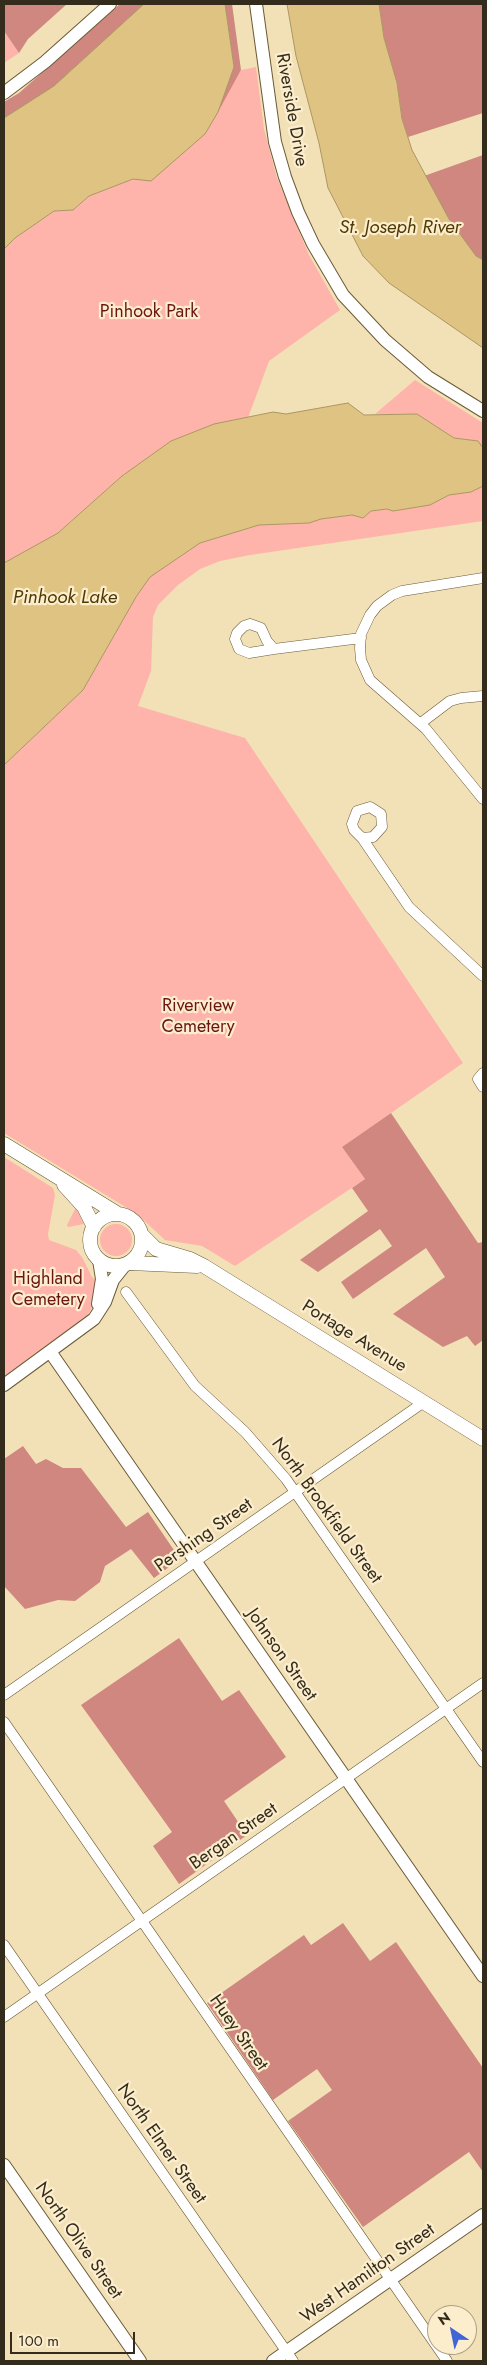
<!DOCTYPE html>
<style>
body{margin:0}
#map{position:relative;width:487px;height:2365px;overflow:hidden;background:#f2e0b7;font-family:Jost,sans-serif}
canvas{display:block}
.frame{position:absolute;inset:0;border:5px solid #332c1c;pointer-events:none}
.north{position:absolute;left:427px;top:2305px;width:50px;height:50px;box-sizing:border-box;background:#fcedcd;border:1px solid #aca086;border-radius:50%;rotate:326deg;font-size:14px;font-weight:700;line-height:20px;text-align:center;color:#332c1c}
.north::after{content:'';display:block;margin:auto;width:18px;height:22px;background:#4165d7;clip-path:polygon(50% 0,100% 100%,50% 72%,0 100%)}
.scale{position:absolute;left:10px;top:2332px;width:125px;height:22px;box-sizing:border-box;border:2px solid #332c1c;border-top:0;padding-left:6px;font-size:15px;line-height:18px;white-space:nowrap;color:#332c1c;-webkit-text-stroke:4px #fcedcd;paint-order:stroke}
</style>
<div id="map">
<canvas width="487" height="2365"></canvas>
<div class="frame"></div>
<div class="north">N</div>
<div class="scale">100 m</div>
</div>
<script>
const ctx = document.querySelector('canvas').getContext('2d');
ctx.lineJoin = 'round';
function fill(path, color) {
  ctx.fillStyle = color;
  ctx.fill(path, 'evenodd');
}
function shape(rows) {
  const path = new Path2D();
  for (const r of rows) {
    if (r.length === 3) {
      path.moveTo(r[0] + r[2], r[1]);
      path.arc(r[0], r[1], r[2], 0, 2 * Math.PI);
      continue;
    }
    path.moveTo(r[0], r[1]);
    for (let i = 2; i < r.length; i += 2) path.lineTo(r[i], r[i + 1]);
  }
  return path;
}
function stroke(path, color, width, dash) {
  ctx.strokeStyle = color;
  ctx.lineWidth = width;
  ctx.lineCap = dash ? 'butt' : 'round';
  ctx.setLineDash(dash || []);
  ctx.stroke(path);
}
function write(font, color, halo, rows, align = 'center') {
  ctx.font = font + ' Jost,sans-serif';
  ctx.lineWidth = 4.5;
  ctx.setLineDash([]);
  ctx.textBaseline = 'middle';
  ctx.strokeStyle = halo;
  ctx.fillStyle = color;
  for (const [text, x, y, turn = 0] of rows) {
    ctx.save();
    ctx.translate(x, y);
    ctx.rotate((+turn || 0) * Math.PI / 180);
    ctx.textAlign = isNaN(turn) ? turn : align;
    if (halo) ctx.strokeText(text, 0, 0);
    ctx.fillText(text, 0, 0);
    ctx.restore();
  }
}
fill(shape([
 [4,31,19,53,4,63],
 [256,67,264,129,277,178,309,255,340,310,269,361,248,418,214,424,171,441,122,476,58,533,4,563,4,249,15,238,54,211,73,210,89,196,133,179,205,134,241,70],
 [415,380,483,423,483,448,478,441,454,438,417,414,375,414],
 [483,486,483,521,250,555,220,561,200,569,178,585,158,605,153,617,151,671,138,706,245,738,463,1063,342,1147,365,1179,235,1266,202,1246,165,1240,137,1214,4,1133,4,765,83,690,136,597,150,576,200,543,259,525,309,523,321,519,353,515,363,518,371,511,387,509,393,511,430,505,449,495,471,492],
 [4,1157,53,1188,55,1195,48,1234,49,1240,76,1250,82,1257,92,1277,98,1282,95,1302,87,1316,75,1328,4,1377],
 [76,1207,84,1224,68,1227,67,1225],
 [116,1240,16]
]), '#feb4ab');
fill(shape([
 [4,4,67,4,28,39,19,53,4,31],
 [120,4,144,4,54,86,4,118,4,102,19,93],
 [225,4,232,4,241,70,218,112,234,67],
 [379,4,483,4,483,113,408,137,402,119,397,83,384,38],
 [483,155,483,260,476,256,449,219,424,176],
 [391,1113,478,1243,483,1242,483,1340,475,1346,467,1336,443,1347,393,1314,445,1277,426,1248,353,1299,341,1282,392,1246,380,1229,318,1272,300,1260,368,1211,352,1188,365,1179,342,1147],
 [23,1446,36,1464,46,1459,63,1468,81,1468,126,1527,148,1512,180,1559,154,1578,131,1549,105,1566,100,1582,75,1601,58,1600,25,1609,4,1586,4,1459],
 [179,1638,222,1701,239,1690,286,1757,224,1801,247,1835,179,1884,153,1846,172,1832,81,1705],
 [343,1923,370,1961,396,1942,483,2068,483,2172,469,2152,363,2227,288,2121,332,2090,317,2069,273,2100,207,2003,304,1935,311,1945]
]), '#cf877f');
const water = shape([
 [144,4,225,4,234,67,218,112,205,134,151,181,133,179,89,196,73,210,54,211,15,238,4,249,4,118,54,86,144,4],
 [287,4,379,4,384,38,397,83,402,119,412,150,449,219,476,256,483,260,483,348,389,283,363,256,328,188,319,143,296,56,287,4],
 [348,403,364,415,417,414,454,438,478,441,483,448,483,486,471,492,449,495,430,505,393,511,387,509,371,511,363,518,352,515,321,519,309,523,259,525,200,543,150,577,136,597,83,690,4,765,4,563,58,533,122,476,171,441,214,424,273,412,286,414,348,403]
]);
fill(water, '#dfc382');
stroke(water, '#ab9663', 1);
const minor = shape([
 [483,578,402,591,392,595,377,606,370,615,361,634,360,648,361,660,370,680,426,729,483,799],
 [250,624,261,628,267,641,274,649,249,653,239,649,235,639,237,633,244,626,250,624],
 [274,649,361,638],
 [421,723,450,701,461,698,483,696],
 [362,838,373,837,382,827,381,814,370,807,357,811,352,824,354,830,362,838,409,907,483,976],
 [483,1073,478,1079,483,1087],
 [126,1292,195,1386,245,1432,286,1479,483,1762],
 [4,1695,424,1402],
 [4,1722,447,2361],
 [4,1945,293,2361],
 [4,2017,483,1683]
]);
const tertiary = shape([
 [256,4,275,142,285,177,298,212,313,244,343,295,385,340,428,377,483,411],
 [4,93,45,62,110,4],
 [98,1304,102,1279,99,1260],
 [51,1353,483,1976],
 [4,1385,94,1319,105,1302,113,1280,125,1265],
 [4,2165,140,2361],
 [273,2361,483,2215]
]);
const secondary = shape([
 [4,1144,118,1214],
 [64,1185,84,1207,94,1227],
 [116,1240,26],
 [143,1236,156,1249,190,1259,204,1266,483,1439],
 [130,1263,197,1266]
]);
stroke(minor, '#6b5b36', 11);
stroke(tertiary, '#6b5b36', 14);
stroke(secondary, '#6b5b36', 15);
stroke(minor, '#fff', 10);
stroke(tertiary, '#fff', 12);
stroke(secondary, '#fff', 14);
write('18px', '#332c1c', '#fcedcd', [
 ["Riverside Drive",291,110,80],
 ["Portage Avenue",354,1337,32],
 ["North Brookfield Street",326,1511,54],
 ["Pershing Street",204,1536,-35],
 ["Johnson Street",281,1655,55],
 ["Bergan Street",234,1837,-35],
 ["Huey Street",238,2033,55],
 ["North Elmer Street",161,2144,55],
 ["North Olive Street",78,2241,55],
 ["West Hamilton Street",368,2274,-35]
]);
write('18px', '#6b1614', '#fcedcd', [
 ["Pinhook Park",149,313],
 ["Riverview",198,1007],
 ["Cemetery",198,1028],
 ["Highland",48,1280],
 ["Cemetery",48,1301]
]);
write('italic 19px', '#4e3b04', '#fcedcd', [
 ["St. Joseph River",400,228],
 ["Pinhook Lake",65,598]
]);
</script>
